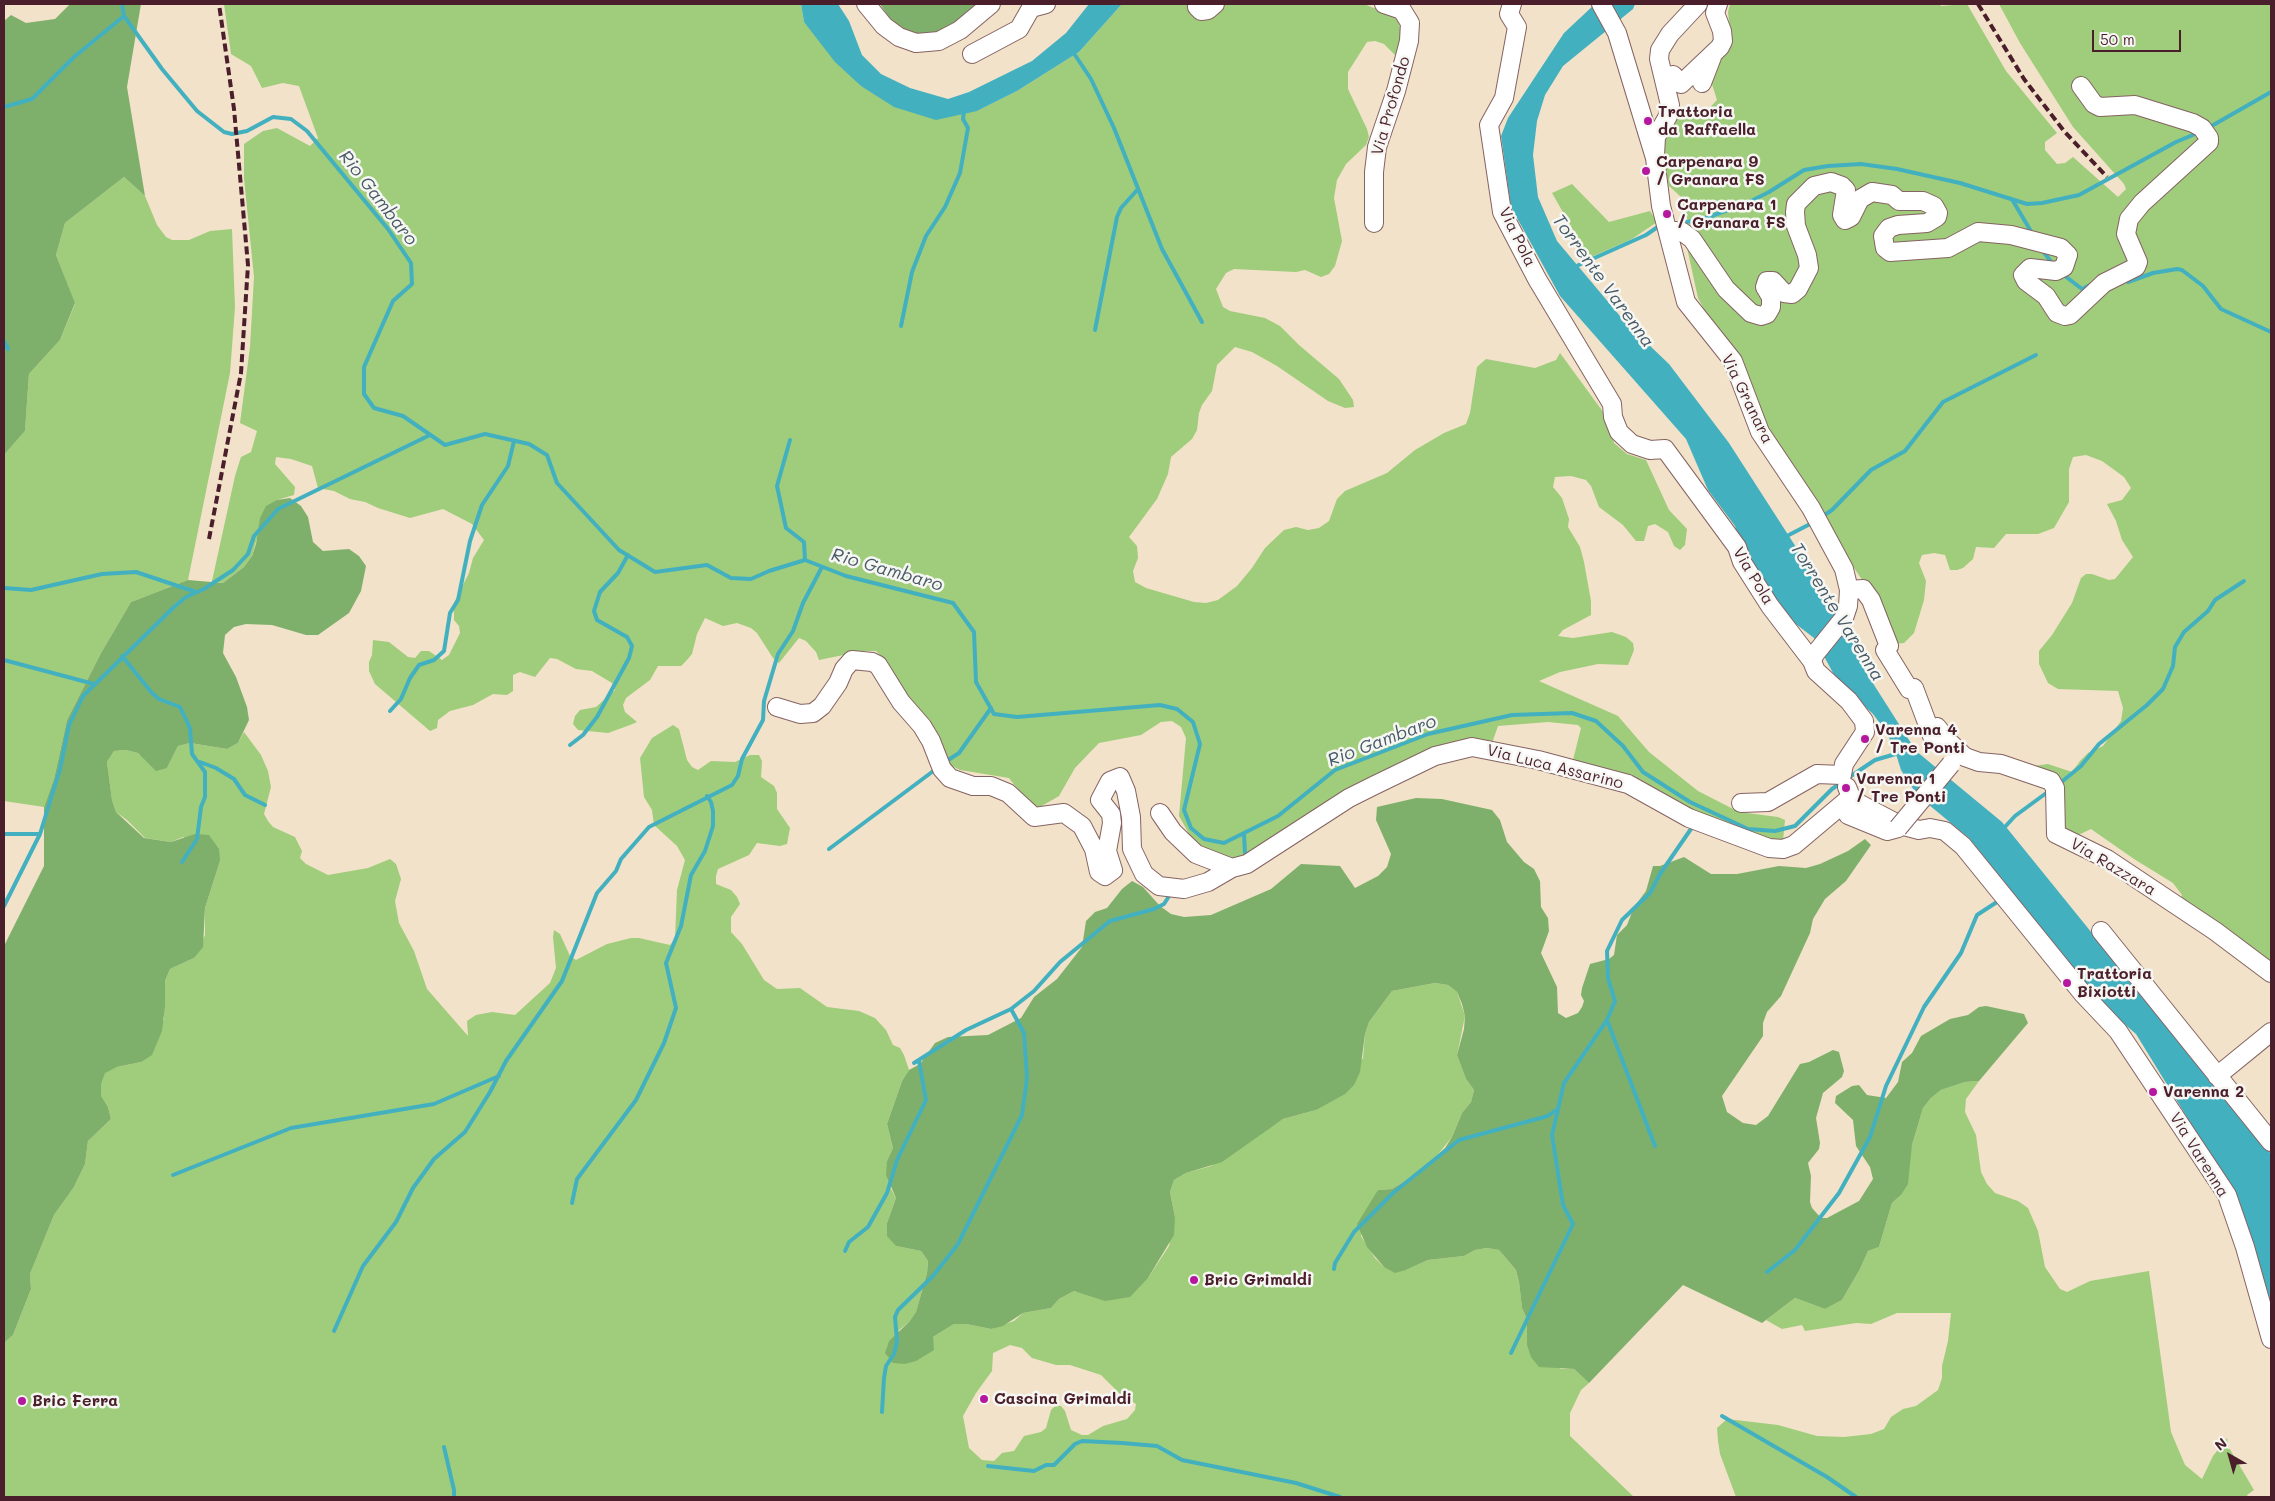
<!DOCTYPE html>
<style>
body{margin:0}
#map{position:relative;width:2275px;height:1501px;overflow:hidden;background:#f2e2c9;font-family:Mali,sans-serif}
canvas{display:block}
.frame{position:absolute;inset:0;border:5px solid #4a1f2b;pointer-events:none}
.north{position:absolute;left:2205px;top:1431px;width:50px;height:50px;-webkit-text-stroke:4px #f6f6f2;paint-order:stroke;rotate:322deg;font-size:14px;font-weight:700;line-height:20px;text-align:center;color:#4a1f2b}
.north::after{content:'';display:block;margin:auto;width:18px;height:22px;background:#4a1f2b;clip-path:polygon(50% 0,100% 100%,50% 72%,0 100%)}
.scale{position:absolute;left:2092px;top:30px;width:89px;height:22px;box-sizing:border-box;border:2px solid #4a1f2b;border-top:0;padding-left:6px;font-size:15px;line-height:18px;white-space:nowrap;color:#4a1f2b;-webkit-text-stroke:4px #f6f6f2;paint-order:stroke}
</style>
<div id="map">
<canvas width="2275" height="1501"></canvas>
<div class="frame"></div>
<div class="north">N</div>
<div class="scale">50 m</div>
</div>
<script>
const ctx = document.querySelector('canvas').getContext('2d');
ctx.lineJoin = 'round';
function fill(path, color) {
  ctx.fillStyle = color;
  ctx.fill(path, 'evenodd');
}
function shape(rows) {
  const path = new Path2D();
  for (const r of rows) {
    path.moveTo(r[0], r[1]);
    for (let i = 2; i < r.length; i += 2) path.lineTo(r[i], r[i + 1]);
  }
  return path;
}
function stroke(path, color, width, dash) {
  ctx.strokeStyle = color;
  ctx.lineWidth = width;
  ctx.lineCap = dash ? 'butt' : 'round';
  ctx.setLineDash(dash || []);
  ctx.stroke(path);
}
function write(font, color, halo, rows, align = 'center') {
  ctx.font = font + ' Mali,sans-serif';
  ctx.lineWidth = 5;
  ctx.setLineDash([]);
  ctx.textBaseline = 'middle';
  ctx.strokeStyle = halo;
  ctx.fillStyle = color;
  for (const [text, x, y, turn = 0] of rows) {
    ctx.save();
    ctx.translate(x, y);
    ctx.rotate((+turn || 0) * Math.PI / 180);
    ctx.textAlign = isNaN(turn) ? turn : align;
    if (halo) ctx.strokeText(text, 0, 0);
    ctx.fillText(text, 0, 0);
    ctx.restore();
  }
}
fill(shape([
 [224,4,801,4,804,22,861,86,977,111,1017,91,1079,52,1122,4,1364,4,1396,17,1402,32,1397,57,1384,44,1375,41,1367,42,1348,72,1348,89,1367,129,1369,137,1366,145,1346,164,1337,180,1334,198,1342,241,1335,266,1329,274,1321,277,1305,270,1296,272,1234,269,1226,273,1216,289,1223,307,1230,311,1265,318,1280,326,1299,345,1339,379,1353,400,1354,407,1345,408,1328,401,1277,366,1252,352,1235,347,1217,365,1212,391,1202,405,1199,413,1197,430,1192,439,1171,457,1168,474,1157,499,1129,537,1137,546,1138,558,1133,571,1135,582,1146,588,1194,602,1206,603,1218,600,1237,586,1252,568,1265,548,1284,530,1296,527,1308,530,1319,528,1329,521,1337,499,1345,491,1387,473,1415,450,1444,433,1466,424,1470,413,1477,367,1486,359,1535,368,1556,360,1560,353,1609,420,1614,443,1627,454,1646,460,1669,510,1687,529,1685,545,1680,550,1674,546,1668,532,1655,524,1648,526,1644,541,1636,541,1623,525,1599,507,1591,486,1586,480,1571,476,1555,477,1553,487,1562,498,1569,519,1568,527,1580,547,1584,562,1591,601,1591,615,1563,630,1558,636,1573,638,1612,632,1626,637,1633,643,1634,650,1628,665,1598,664,1560,672,1539,681,1618,716,1649,752,1698,791,1739,812,1778,817,1785,820,1783,841,1772,841,1698,814,1626,775,1572,764,1581,728,1578,725,1548,722,1498,726,1492,743,1467,739,1431,750,1238,860,1229,861,1193,841,1179,816,1186,738,1181,727,1172,721,1161,722,1141,735,1099,743,1075,768,1059,796,1040,807,1031,806,1009,778,960,770,946,763,930,720,912,703,895,680,882,657,876,651,863,651,819,660,816,652,806,641,799,638,779,663,773,658,757,633,751,628,737,623,723,626,705,618,697,634,692,654,687,660,681,666,658,666,650,680,626,698,623,705,625,712,637,722,630,725,608,733,578,730,573,724,575,716,580,710,596,707,615,690,612,683,592,671,576,669,557,659,550,658,535,677,520,672,513,675,513,691,507,695,493,694,473,705,450,711,438,720,437,728,430,731,375,684,369,671,369,662,372,655,373,640,389,642,408,657,415,658,421,651,429,651,442,660,449,655,460,633,459,626,454,620,454,603,469,573,473,558,484,540,472,524,443,509,410,518,378,508,365,502,350,499,334,491,318,488,312,466,291,459,276,457,275,464,295,487,294,495,277,500,259,531,252,556,244,567,223,583,212,581,235,476,241,457,251,452,257,431,240,423,250,347,254,277,244,178,244,144,263,131,277,128,310,146,318,138,299,86,283,83,262,88,251,66,231,54],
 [1730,4,1940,4,1941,6,1967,4,2006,71,2057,133,2045,142,2045,150,2057,164,2065,163,2073,157,2118,197,2126,189,2124,184,2073,127,2020,43,1999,4,2271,4,2271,967,2179,901,2182,895,2173,883,2134,859,2091,829,2074,837,2061,830,2039,770,2034,766,2048,764,2072,772,2080,761,2088,753,2103,746,2121,721,2123,708,2118,691,2058,689,2048,683,2039,664,2039,651,2052,635,2072,603,2081,578,2086,574,2092,574,2109,580,2115,579,2133,557,2122,540,2116,521,2107,504,2122,500,2131,488,2124,477,2102,461,2086,455,2073,457,2069,469,2069,502,2054,528,2038,534,2006,534,1994,548,1976,547,1973,559,1963,568,1957,570,1950,570,1945,555,1934,553,1922,555,1919,563,1926,581,1924,600,1914,633,1904,643,1894,644,1880,606,1852,565,1780,448,1698,298,1686,243,1689,225,1681,197,1669,186,1663,160,1664,138,1675,116,1682,109,1703,115,1717,100,1710,78,1731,43,1728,12],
 [124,177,145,196,157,225,166,237,172,240,189,240,210,231,232,229,235,307,230,373,188,580,131,602,101,653,67,720,54,779,44,807,4,801,4,455,25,431,29,374,60,340,75,304,56,255,65,223],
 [1572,184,1609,222,1650,211,1657,222,1632,239,1589,258,1552,193],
 [673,725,679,729,687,760,692,767,698,770,711,761,735,762,750,755,759,755,762,761,761,777,774,786,777,793,777,809,790,828,787,844,780,846,757,843,749,855,718,869,716,876,716,884,731,890,737,897,740,904,731,917,731,932,742,944,764,980,777,989,800,988,827,1007,859,1011,875,1018,886,1030,893,1045,900,1048,904,1055,909,1070,902,1081,887,1124,893,1148,887,1161,890,1187,896,1198,887,1223,896,1246,921,1251,928,1261,927,1273,916,1312,909,1322,898,1331,933,1337,954,1324,966,1324,991,1329,1014,1321,1023,1313,1051,1308,1059,1299,1074,1291,1082,1293,1148,1278,1169,1246,1175,1217,1170,1192,1174,1180,1186,1173,1211,1166,1283,1119,1316,1110,1363,1058,1365,1034,1369,1022,1392,991,1435,983,1448,985,1457,992,1465,1016,1457,1055,1466,1079,1474,1090,1471,1102,1462,1113,1452,1137,1435,1158,1415,1175,1392,1189,1378,1190,1361,1236,1375,1258,1384,1267,1406,1270,1428,1260,1464,1256,1475,1250,1487,1248,1499,1250,1516,1270,1519,1282,1522,1308,1527,1319,1527,1345,1561,1369,1574,1369,1589,1383,1581,1390,1570,1413,1570,1436,1634,1497,4,1497,4,1343,13,1335,31,1289,30,1274,54,1215,74,1187,85,1164,88,1141,111,1119,108,1107,101,1097,100,1084,105,1072,117,1067,141,1062,164,1019,165,981,170,969,194,958,205,935,205,908,220,861,183,837,171,842,145,838,127,820,116,812,112,800,107,762,114,751,126,750,138,753,148,761,167,768,178,746,190,743,227,749,238,743,244,732,261,755,268,771,271,787,264,814,268,821,273,827,295,837,302,851,300,858,306,864,328,875,368,868,390,859,396,864,401,879,395,901,399,923,414,951,427,989,468,1036,467,1021,476,1015,492,1012,515,1015,550,983,556,968,553,937,554,930,560,934,570,956,576,960,607,944,631,938,639,938,670,945,675,939,677,890,685,860,677,846,654,825,652,810,644,797,640,758,652,738],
 [1010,1345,1022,1348,1032,1358,1056,1365,1070,1365,1101,1375,1120,1394,1136,1404,1135,1410,1127,1419,1103,1426,1088,1435,1082,1435,1071,1430,1065,1411,1061,1406,1056,1405,1051,1410,1046,1428,1041,1432,1024,1436,1014,1451,1002,1453,994,1461,982,1460,969,1448,963,1416,976,1393,992,1371,993,1353],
 [1979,1081,1966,1099,1965,1112,1976,1135,1981,1172,1987,1184,1995,1193,2018,1201,2028,1208,2038,1231,2045,1267,2060,1289,2067,1292,2090,1281,2149,1271,2171,1432,2185,1465,2202,1479,2213,1456,2227,1438,2228,1446,2254,1490,2247,1495,2248,1497,1736,1497,1720,1454,1718,1441,1717,1428,1727,1419,1778,1425,1817,1436,1844,1437,1871,1434,1884,1429,1891,1417,1903,1409,1916,1406,1938,1390,1942,1378,1942,1366,1948,1341,1951,1313,1897,1313,1871,1324,1856,1323,1805,1331,1802,1325,1782,1329,1766,1320,1795,1298,1825,1309,1842,1300,1860,1269,1868,1251,1879,1247,1892,1203,1901,1195,1912,1145,1923,1108,1931,1098,1941,1090,1965,1082]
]), '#9fcd7b');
fill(shape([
 [70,4,141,4,127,87,145,196,124,177,65,223,56,255,75,303,60,340,29,374,25,431,4,455,4,21,11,15,26,23,55,19],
 [880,4,982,4,946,32,911,36,894,25],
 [290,498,301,506,308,517,313,542,323,551,349,549,359,556,366,566,361,591,349,613,318,635,306,635,272,625,246,624,234,627,225,635,223,653,236,677,247,707,249,720,238,743,227,749,190,743,178,746,167,768,156,771,138,753,126,750,114,751,107,762,112,800,116,812,144,838,171,842,195,834,209,835,219,849,220,861,205,908,203,947,194,958,170,969,165,981,165,1007,162,1031,152,1055,141,1062,117,1067,105,1073,101,1084,101,1096,108,1107,111,1119,88,1141,85,1164,74,1187,54,1215,30,1274,31,1289,13,1335,4,1343,4,946,44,866,44,807,54,779,67,720,101,653,131,602,188,580,223,583,244,567,252,556,256,544,260,518,266,506,277,500],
 [1416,798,1442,799,1492,810,1500,820,1507,842,1524,862,1534,869,1540,881,1541,907,1548,918,1549,931,1541,953,1557,987,1558,1013,1566,1018,1578,1013,1582,1007,1584,1001,1581,995,1582,988,1590,964,1609,959,1614,955,1617,935,1627,925,1634,907,1646,891,1653,866,1660,866,1684,857,1711,874,1737,874,1779,866,1806,868,1820,864,1848,851,1865,839,1871,845,1846,881,1825,899,1813,919,1810,933,1781,996,1767,1012,1763,1023,1763,1036,1722,1096,1727,1112,1743,1123,1756,1125,1768,1116,1800,1064,1809,1062,1833,1050,1839,1052,1844,1071,1842,1077,1823,1093,1816,1118,1820,1143,1819,1149,1808,1163,1811,1176,1810,1202,1812,1208,1821,1218,1827,1218,1859,1201,1873,1179,1870,1167,1856,1146,1853,1120,1835,1103,1836,1096,1852,1086,1859,1085,1867,1095,1886,1098,1898,1082,1902,1062,1912,1053,1921,1036,1950,1019,1968,1015,1979,1007,1986,1006,2024,1014,2028,1023,1979,1081,1965,1082,1941,1090,1931,1098,1923,1108,1912,1145,1908,1184,1901,1195,1892,1203,1879,1247,1868,1251,1860,1269,1842,1300,1825,1309,1795,1298,1762,1323,1683,1285,1589,1383,1574,1369,1539,1367,1531,1357,1527,1345,1527,1319,1522,1308,1519,1282,1516,1270,1499,1250,1487,1248,1475,1250,1464,1256,1428,1260,1406,1270,1395,1273,1384,1267,1367,1247,1357,1224,1378,1190,1392,1189,1415,1175,1445,1148,1452,1137,1462,1113,1471,1102,1474,1090,1466,1079,1457,1055,1464,1029,1465,1016,1462,1004,1457,992,1448,985,1435,983,1392,991,1369,1022,1365,1034,1360,1072,1354,1085,1345,1094,1316,1110,1283,1119,1222,1162,1186,1173,1174,1180,1170,1192,1175,1217,1174,1235,1148,1278,1130,1297,1105,1301,1074,1291,1059,1299,1051,1308,1023,1313,1003,1326,991,1329,966,1324,954,1324,933,1337,934,1350,916,1361,905,1364,893,1363,885,1353,889,1341,909,1322,916,1312,927,1273,928,1261,921,1251,896,1246,887,1236,887,1223,896,1198,886,1175,887,1161,893,1148,887,1124,902,1081,909,1070,920,1064,935,1043,948,1037,988,1035,1021,1018,1034,997,1057,979,1082,947,1086,921,1095,912,1107,908,1122,889,1132,881,1143,887,1160,906,1171,914,1184,917,1211,915,1271,889,1301,864,1340,866,1355,888,1378,876,1387,867,1391,854,1376,820,1377,807]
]), '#7fb06b');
fill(shape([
 [801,4,838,4,849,21,862,55,881,74,910,88,948,99,969,92,1032,61,1066,33,1089,4,1122,4,1079,52,1017,91,977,111,936,120,894,107,861,86,835,62,804,22],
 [1595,4,1635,4,1633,9,1563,66,1545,95,1537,121,1533,155,1538,197,1557,241,1625,322,1669,364,1729,443,1832,603,1856,646,1862,666,1916,751,2002,822,2271,1154,2271,1309,2239,1202,2136,1034,2115,1016,2085,983,1969,838,1917,795,1901,770,1896,754,1887,733,1873,714,1838,682,1814,638,1788,618,1742,548,1735,526,1708,490,1686,439,1560,296,1511,207,1501,136,1508,118,1564,33]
]), '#43b0c0');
stroke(shape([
 [122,4,124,16,162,69,197,111,224,132,232,134,247,131,273,117,291,119,307,131,388,229,411,263,412,284,393,301,364,367,364,394,374,408,403,416,445,445,485,434,529,444,547,455,557,483,619,550,655,572,707,565,731,578,751,579,769,571,805,560,846,576,953,603,974,632,976,682,994,714,1017,717,1160,705,1177,709,1193,722,1200,744,1184,810,1191,828,1204,839,1224,843,1278,816,1335,770,1428,734,1512,715,1572,713,1596,721,1623,746,1643,772,1690,802,1748,829,1775,831,1795,826,1832,789,1842,782],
 [1073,52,1091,79,1114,128,1162,249,1202,322],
 [4,107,32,99,74,57,124,16],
 [2208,128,2271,92],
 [2013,201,2032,233],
 [1679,223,1700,220,1745,204,1769,192,1804,170,1828,166,1861,164,1897,169,1960,183,2027,204,2042,203,2079,195,2176,142,2200,132],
 [2042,250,2053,264],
 [1572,268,1646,235,1662,224],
 [2061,273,2082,289,2092,284],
 [2124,279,2128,282,2153,273,2177,269,2182,270,2203,286,2221,309,2271,332],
 [901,326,912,272,926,236,945,207,960,173,968,128,963,119,964,111],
 [1095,330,1117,217,1121,208,1138,189],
 [4,341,8,349],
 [790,440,777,486,786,528,804,542,805,560],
 [1820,518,1832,510,1871,470,1905,451,1943,402,2036,355],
 [1785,537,1812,523],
 [4,588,31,590,102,574,136,572,196,592],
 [122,656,152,693,159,699,180,707,190,728,192,754,205,772,205,797,201,807,197,839,182,862],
 [4,660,94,684],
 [390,711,401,699,410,678,419,665,434,660,444,651,450,613,458,600,470,541,482,505,508,466,514,441],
 [570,745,583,735,597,717,629,658,632,646,627,637,597,620,594,611,600,592,618,573,628,555],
 [200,762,216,768,234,779,245,795,265,805],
 [945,762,959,753,991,708],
 [1848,778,1875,760,1899,753],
 [2059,784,2081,766,2099,744,2147,705,2163,689,2173,666,2175,647,2184,632,2208,611,2215,600,2244,581],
 [2003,829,2015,816,2049,791],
 [4,834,40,834],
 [1244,834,1245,853],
 [829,849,936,769],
 [4,906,40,834,60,769,69,725,83,696,174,607,186,597,204,589,233,570,248,554,254,536,278,509,430,435],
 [1607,1020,1655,1146],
 [914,1063,966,1030,1011,1009,1034,991,1060,962,1110,921,1154,909,1164,904,1171,893],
 [173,1175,291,1128,434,1104,499,1076],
 [572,1203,577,1179,636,1100,664,1043,676,1008,666,963,681,926,691,875,705,851,713,826,713,811,711,802,707,796],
 [845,1251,849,1242,868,1227,887,1193,897,1160,926,1100,919,1061],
 [1334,1269,1335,1263,1354,1232,1393,1193,1459,1140,1548,1116,1556,1110],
 [1767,1272,1795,1250,1839,1193,1870,1137,1886,1086,1924,1007,1961,953,1977,915,2000,900],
 [334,1331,363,1266,396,1222,413,1188,434,1159,465,1132,490,1092,506,1061,562,981,597,893,616,871,621,859,649,827,732,785,738,776,742,759,763,720,764,701,778,654,793,631,803,603,822,567],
 [1511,1353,1573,1224,1563,1205,1552,1135,1564,1083,1607,1020,1615,1001,1608,978,1607,951,1622,920,1650,893,1660,874,1693,826],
 [882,1412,884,1378,886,1366,894,1354,897,1341,895,1317,898,1310,933,1276,958,1244,1022,1115,1027,1078,1024,1033,1011,1009],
 [1722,1416,1827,1477,1856,1497],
 [444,1447,454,1490,454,1497],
 [988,1466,1034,1471,1046,1465,1054,1465,1075,1444,1082,1441,1122,1443,1157,1446,1182,1460,1296,1483,1340,1497]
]), '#43b0c0', 4);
const minor = shape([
 [866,4,884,26,899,37,916,43,939,41,960,30,991,4],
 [1198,4,1197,7,1201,11,1208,10,1215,4],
 [1512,4,1509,14,1517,27,1504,98,1489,125,1502,212,1537,279,1612,404,1613,417,1619,432,1632,444,1650,450,1665,449,1737,547,1742,562,1770,606,1812,661],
 [1601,4,1617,33,1655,158,1661,206,1686,302,1733,361,1760,432,1811,508,1844,569,1849,590,1848,606,1844,618,1815,654,1812,661,1816,671,1849,701,1864,721,1865,732,1844,764,1842,775],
 [972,54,1019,29,1031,8,1046,4],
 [1673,75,1681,84,1720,47,1723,41,1722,31,1715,13,1718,4],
 [1702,83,1712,57],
 [1655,155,1656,137,1668,116,1670,105,1659,59,1660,50,1670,34,1698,4],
 [1374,223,1374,172,1377,147,1396,91,1409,41,1410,23,1402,10,1384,4],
 [1668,231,1681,231,1692,239,1726,289,1751,313,1761,316,1767,314,1771,307,1771,297,1765,287,1767,281,1773,281,1784,293,1792,294,1798,289,1809,268,1807,255,1796,226,1795,212,1796,204,1814,186,1831,182,1842,186,1846,190,1842,215,1845,220,1851,217,1860,199,1872,192,1892,195,1899,201,1923,201,1934,206,1938,213,1937,217,1927,223,1898,225,1889,228,1883,236,1885,248,1890,252,1948,248,1978,232,2011,235,2061,248,2068,255,2064,267,2056,271,2030,268,2023,275,2026,281,2046,296,2057,313,2065,316,2070,315,2104,283,2136,267,2138,262,2126,234,2129,219,2142,203,2209,142,2209,138,2202,128,2193,123,2135,105,2100,107,2094,104,2081,86],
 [1849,590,1863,589,1871,600,1889,646,1885,650,1909,689,1914,688,1932,736],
 [777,707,800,714,813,713,822,706,838,683,844,669,852,660,872,662,878,665,901,702,922,726,931,741,942,769,950,778,973,786,991,786,1008,793,1034,817,1064,813,1082,826,1094,849,1099,872,1105,876,1113,870,1107,851,1112,823,1111,814,1100,800,1110,781,1120,777,1126,791,1131,817,1132,849,1144,874,1159,886,1184,889,1208,882,1232,868],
 [1937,727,1946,739,1965,757,1979,762,2001,764,2051,781,2055,788,2056,834,2107,859,2215,931,2271,973],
 [1847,787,1851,797,1860,804,1900,825,1919,830,1930,828,1945,831,1963,846,2083,994,2118,1031,2227,1195,2245,1247,2271,1339],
 [1741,803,1768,802,1817,774,1842,775],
 [1160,813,1173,832,1196,854,1232,868,1247,864,1349,798,1373,786,1435,756,1472,747,1538,760,1628,784,1689,818,1769,848,1783,849,1794,845,1851,797],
 [1865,817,1849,810,1847,813,1848,815,1887,831,1898,828],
 [2101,931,2271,1142],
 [2217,1076,2271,1032]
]);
stroke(minor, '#856362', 20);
stroke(minor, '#fff', 18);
stroke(shape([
 [1978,4,2024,79,2064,131,2107,177],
 [209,539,241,373,248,265,234,109,219,4]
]), '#4a1f2b', 4, [8, 4]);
const minorBridge = shape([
 [1898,828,1951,764]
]);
stroke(minorBridge, '#856362', 20, []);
stroke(minorBridge, '#fff', 18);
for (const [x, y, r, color] of [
 [1648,121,5,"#b5179e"],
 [1646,171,5,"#b5179e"],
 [1667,214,5,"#b5179e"],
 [1865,739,5,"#b5179e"],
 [1846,788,5,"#b5179e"],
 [2067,983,5,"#b5179e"],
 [2153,1092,5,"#b5179e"],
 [1194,1280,5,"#b5179e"],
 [984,1399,5,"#b5179e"],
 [22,1401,5,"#b5179e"]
]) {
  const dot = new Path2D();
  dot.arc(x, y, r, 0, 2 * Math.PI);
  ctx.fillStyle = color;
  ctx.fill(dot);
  stroke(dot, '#f6f6f2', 2);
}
write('16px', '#4a1f2b', '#f6f6f2', [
 ["Via Profondo",1391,106,-74],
 ["Via Pola",1517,237,64],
 ["Via Granara",1747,399,64],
 ["Via Pola",1753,576,59],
 ["Via Luca Assarino",1555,767,14],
 ["Via Razzara",2113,867,31],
 ["Via Varenna",2199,1155,58]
]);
write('bold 16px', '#4a1f2b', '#f6f6f2', [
 ["Trattoria",1658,112],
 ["da Raffaella",1658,130],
 ["Carpenara 9",1656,162],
 ["/ Granara FS",1656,180],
 ["Carpenara 1",1677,205],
 ["/ Granara FS",1677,223],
 ["Varenna 4",1875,730],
 ["/ Tre Ponti",1875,748],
 ["Varenna 1",1856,779],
 ["/ Tre Ponti",1856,797],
 ["Trattoria",2077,974],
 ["Bixiotti",2077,992],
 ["Varenna 2",2163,1092],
 ["Bric Grimaldi",1204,1280],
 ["Cascina Grimaldi",994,1399],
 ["Bric Ferra",32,1401]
], 'left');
write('italic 18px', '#475967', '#f6f6f2', [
 ["Rio Gambaro",378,198,52],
 ["Torrente Varenna",1603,281,54],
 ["Rio Gambaro",887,570,16],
 ["Torrente Varenna",1837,612,58],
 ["Rio Gambaro",1382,741,-21]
]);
</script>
